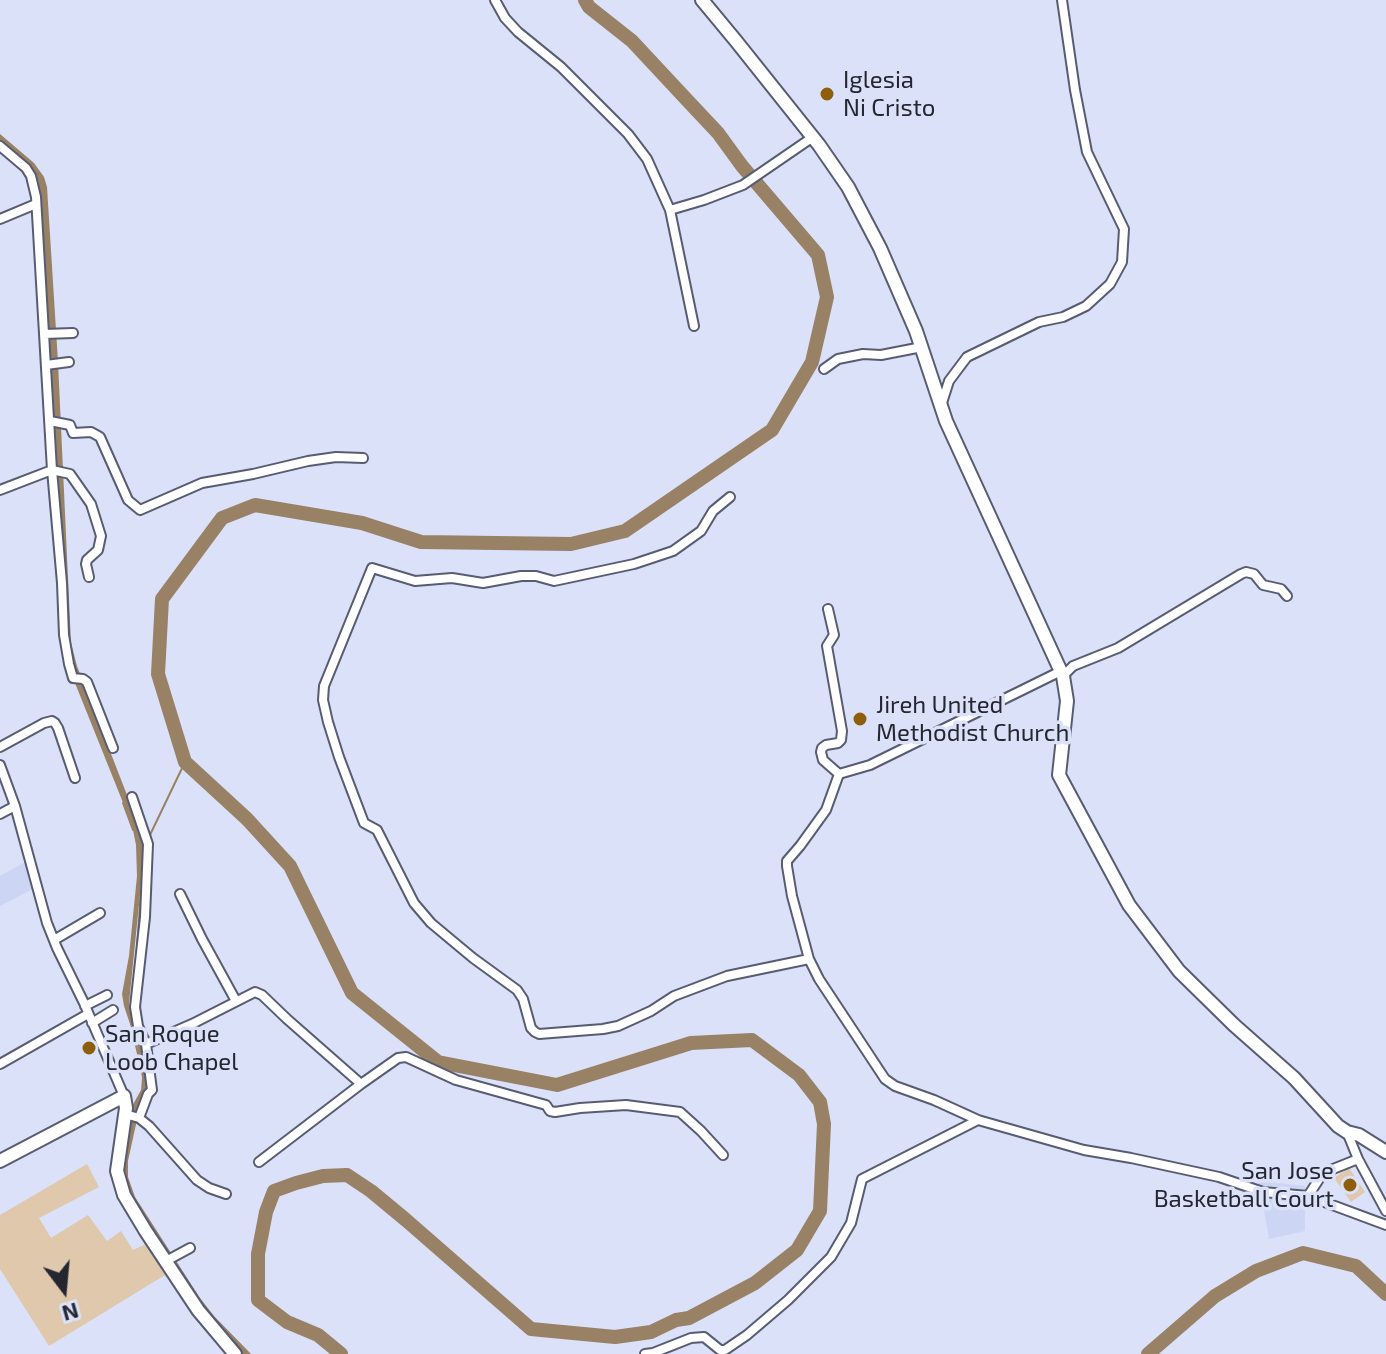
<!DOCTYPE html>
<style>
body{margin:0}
#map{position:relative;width:1386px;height:1354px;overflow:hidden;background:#dae1f9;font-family:"Exo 2",sans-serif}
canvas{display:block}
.north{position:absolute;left:24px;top:1250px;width:80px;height:80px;-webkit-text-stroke:6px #dae1f9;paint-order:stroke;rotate:164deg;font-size:22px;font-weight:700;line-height:32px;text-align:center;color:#242730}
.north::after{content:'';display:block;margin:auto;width:28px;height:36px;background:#242730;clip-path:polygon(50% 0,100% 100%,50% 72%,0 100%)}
</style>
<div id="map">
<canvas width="1386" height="1354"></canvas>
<div class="north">N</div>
</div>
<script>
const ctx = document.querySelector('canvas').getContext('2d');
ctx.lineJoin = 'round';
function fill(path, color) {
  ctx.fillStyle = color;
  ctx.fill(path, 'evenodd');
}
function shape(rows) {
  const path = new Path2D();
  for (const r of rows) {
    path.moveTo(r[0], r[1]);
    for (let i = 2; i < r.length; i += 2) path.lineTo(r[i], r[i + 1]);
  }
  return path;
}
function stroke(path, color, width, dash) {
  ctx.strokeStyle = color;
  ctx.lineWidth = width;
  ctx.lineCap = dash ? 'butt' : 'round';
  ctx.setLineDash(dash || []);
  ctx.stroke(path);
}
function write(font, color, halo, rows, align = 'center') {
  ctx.font = font + ' "Exo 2",sans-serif';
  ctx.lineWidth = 7;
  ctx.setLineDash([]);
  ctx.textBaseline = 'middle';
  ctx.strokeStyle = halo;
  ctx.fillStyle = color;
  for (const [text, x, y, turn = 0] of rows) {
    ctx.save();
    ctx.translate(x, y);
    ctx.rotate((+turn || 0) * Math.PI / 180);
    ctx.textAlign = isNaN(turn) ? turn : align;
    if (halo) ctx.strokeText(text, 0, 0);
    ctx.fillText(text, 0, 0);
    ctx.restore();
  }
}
fill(shape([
 [27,861,35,888,0,906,0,876],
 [1258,1181,1305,1186,1305,1231,1269,1239,1264,1210,1259,1210]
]), '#ccd5f3');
fill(shape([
 [87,1164,99,1187,39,1218,51,1238,88,1215,107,1241,121,1231,133,1250,150,1242,170,1272,49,1346,0,1269,0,1215],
 [1349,1168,1365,1192,1351,1202,1334,1178]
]), '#dfc8ac');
fill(shape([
 [0,134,34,163,44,177,47,187,58,362,71,643,77,666,139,826,145,845,129,1003,130,1011,143,1043,148,1077,147,1090,138,1115,128,1161,128,1177,135,1197,200,1298,214,1316,251,1354,239,1354,208,1318,143,1222,121,1176,131,1108,141,1090,142,1078,137,1045,124,1006,122,994,129,956,137,876,136,845,132,825,73,678,62,646,55,466,41,211,35,174,0,141]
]), '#988165');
stroke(shape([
 [123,803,133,830],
 [149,837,185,762],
 [136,963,141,890],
 [134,1037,139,1058]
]), '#988165', 2);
stroke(shape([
 [341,1354,318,1335,287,1322,258,1300,258,1254,266,1212,274,1191,296,1183,323,1176,347,1175,371,1191,406,1220,531,1329,615,1337,651,1332,676,1320,689,1318,755,1283,797,1250,820,1211,824,1124,820,1102,799,1075,752,1040,691,1043,557,1085,438,1062,352,993,290,866,247,819,185,762,158,674,162,599,222,518,255,505,362,523,421,542,571,544,625,531,772,430,812,362,827,297,818,255,742,166,718,133,687,100,632,41,589,7,585,0],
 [1148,1354,1215,1296,1256,1271,1303,1253,1356,1266,1386,1294]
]), '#988165', 14);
const street = shape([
 [495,0,505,18,518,32,561,67,628,134,647,159,670,210,694,326],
 [0,146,26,168,31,176,36,197,52,470,0,490],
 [670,210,704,200,743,185,813,137],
 [0,219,36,204],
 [44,334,73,333],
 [46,365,69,362],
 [824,369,838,359,863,354,881,355,922,347],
 [941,406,949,381,967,357,1039,322,1063,317,1086,306,1110,284,1122,262,1124,229,1087,152,1075,90,1062,0],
 [50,421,70,425,73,433,91,432,100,437,128,500,140,510,202,483,253,474,308,461,336,457,363,458],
 [730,497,713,511,701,531,673,551,634,564,554,581,536,576,521,576,483,583,452,578,415,581,372,568,324,686,323,700,328,722,339,757,364,823,377,830,414,903,431,923,473,958,517,990,523,999,531,1028,535,1032,539,1034,603,1029,618,1026,651,1011,674,996,727,976,809,959],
 [89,577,86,564,87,560,98,550,101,536,91,504,70,474,52,470,62,583,64,635,69,664,73,678,83,679,87,682,113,748],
 [828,609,834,635,827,646,842,731,841,740,838,743,826,745,822,748,821,752,823,760,839,774,826,810,800,846,787,861,787,866,792,896,809,959,819,979,885,1079,895,1086,934,1100,978,1120,1084,1150,1131,1158,1219,1177,1263,1192,1308,1196,1323,1173,1358,1159,1347,1132],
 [1063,676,1073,666,1118,648,1241,574,1246,572,1254,574,1263,585,1281,589,1287,596],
 [0,747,44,723,52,721,55,723,58,728,75,778],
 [0,765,15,806,47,923,57,948,84,1003,124,1096],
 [839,774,870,765,1061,671],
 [132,797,148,844,145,917,135,1007,138,1026,146,1044],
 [0,814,15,806],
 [180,894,202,939,236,1001],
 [54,940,100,913],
 [85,1006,107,995],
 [92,1023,113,1010],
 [0,1064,88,1014],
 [361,1084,398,1058,406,1057,456,1080,546,1105,550,1111,555,1112,580,1108,626,1105,680,1112,701,1131,723,1155],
 [125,1114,139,1118,149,1126,197,1180,209,1188,226,1194],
 [139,1118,148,1094,152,1090,146,1044,192,1024,255,992,262,995,287,1019,361,1084,259,1162],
 [1358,1159,1386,1211],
 [1308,1196,1386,1225],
 [166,1261,190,1248],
 [645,1354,653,1353,691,1338,704,1337,720,1350,725,1350,747,1335,788,1300,831,1257,851,1223,862,1179,978,1120]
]);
const secondary = shape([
 [702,0,736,41,819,145,848,187,880,248,916,331,946,421,1063,676,1067,701,1059,775,1129,905,1179,971,1234,1025,1294,1078,1338,1126,1347,1132,1359,1135,1386,1152],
 [0,1161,124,1096,126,1108,117,1171,124,1195,145,1230,198,1310,235,1354]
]);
stroke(street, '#575c71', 12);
stroke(secondary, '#575c71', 16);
stroke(street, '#fff', 8);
stroke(secondary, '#fff', 12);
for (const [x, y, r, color] of [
 [827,94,8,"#8f5e0b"],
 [860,719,8,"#8f5e0b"],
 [89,1048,8,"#8f5e0b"],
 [1350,1185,8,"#8f5e0b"]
]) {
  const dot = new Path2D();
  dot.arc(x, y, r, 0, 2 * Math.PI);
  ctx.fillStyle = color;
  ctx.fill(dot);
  stroke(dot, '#dae1f9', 3);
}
write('24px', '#242730', '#dae1f9', [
 ["Iglesia",843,80],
 ["Ni Cristo",843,108],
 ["Jireh United",876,705],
 ["Methodist Church",876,733],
 ["San Roque",105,1034],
 ["Loob Chapel",105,1062],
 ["San Jose",1334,1171,"right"],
 ["Basketball Court",1334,1199,"right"]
], 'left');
</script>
